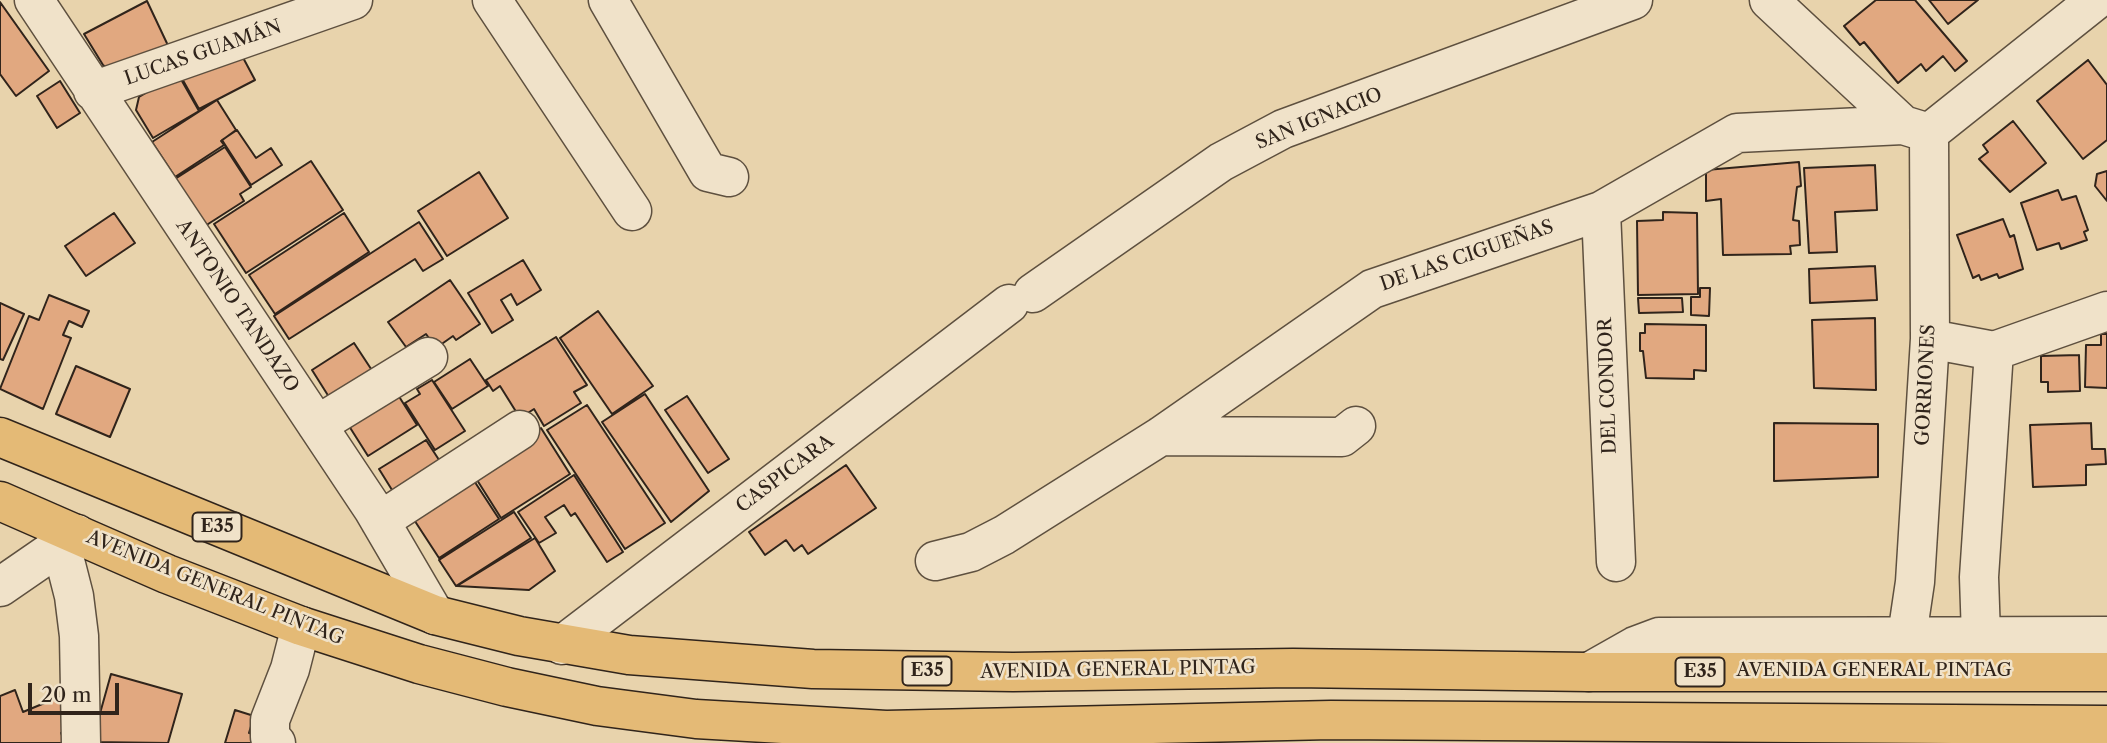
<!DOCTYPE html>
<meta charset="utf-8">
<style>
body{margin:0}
#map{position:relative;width:2107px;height:743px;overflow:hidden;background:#e8d3ac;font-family:"Libre Caslon Text",serif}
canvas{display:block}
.scale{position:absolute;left:28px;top:683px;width:91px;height:32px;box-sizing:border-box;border:4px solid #30241b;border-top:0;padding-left:9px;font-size:21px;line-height:24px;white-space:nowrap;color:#30241b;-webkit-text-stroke:5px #f0e2c9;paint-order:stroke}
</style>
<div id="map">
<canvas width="2107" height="743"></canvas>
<div class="scale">20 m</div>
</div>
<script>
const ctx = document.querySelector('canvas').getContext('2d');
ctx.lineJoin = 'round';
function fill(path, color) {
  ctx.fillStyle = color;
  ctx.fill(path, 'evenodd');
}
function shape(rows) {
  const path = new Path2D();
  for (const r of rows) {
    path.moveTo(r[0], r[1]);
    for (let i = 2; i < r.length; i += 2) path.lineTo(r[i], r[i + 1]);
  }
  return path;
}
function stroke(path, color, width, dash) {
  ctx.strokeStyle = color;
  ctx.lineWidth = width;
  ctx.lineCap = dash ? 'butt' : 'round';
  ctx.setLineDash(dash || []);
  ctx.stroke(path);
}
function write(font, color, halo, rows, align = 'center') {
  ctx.font = font + ' "Libre Caslon Text",serif';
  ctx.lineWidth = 5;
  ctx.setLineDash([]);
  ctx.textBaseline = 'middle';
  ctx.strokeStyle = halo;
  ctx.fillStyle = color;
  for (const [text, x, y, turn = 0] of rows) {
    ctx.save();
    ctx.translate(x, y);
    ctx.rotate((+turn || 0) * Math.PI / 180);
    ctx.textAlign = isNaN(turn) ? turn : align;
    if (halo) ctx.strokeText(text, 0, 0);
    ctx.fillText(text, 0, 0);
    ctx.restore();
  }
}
const building = shape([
 [1876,0,1915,0,1967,61,1955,71,1943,56,1926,71,1921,64,1898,83,1864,42,1860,45,1844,26,1876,0],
 [1929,0,1978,0,1948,24,1929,0],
 [147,1,172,54,114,72,103,65,84,34,147,1],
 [0,2,49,71,16,96,0,74,0,2],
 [240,52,255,80,199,109,180,75,240,52],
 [2088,60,2107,85,2107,140,2083,159,2037,101,2088,60],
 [178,74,199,111,153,138,136,110,139,97,178,74],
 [60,81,80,113,57,128,37,96,60,81],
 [217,100,236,130,221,141,224,145,175,177,152,142,217,100],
 [2013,121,2046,163,2010,192,1979,159,1988,152,1983,145,2013,121],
 [237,130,256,158,271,148,282,165,251,185,222,140,237,130],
 [225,147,251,187,240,194,244,201,205,226,175,179,225,147],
 [311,161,343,210,246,273,214,224,311,161],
 [1799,162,1801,186,1797,187,1793,220,1799,221,1800,245,1790,246,1791,254,1723,255,1721,199,1706,201,1706,170,1799,162],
 [1875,165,1877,210,1835,212,1837,252,1809,253,1804,168,1875,165],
 [2107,171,2107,201,2095,186,2097,174,2107,171],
 [479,172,508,218,447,256,418,211,479,172],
 [2058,190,2062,200,2076,196,2088,230,2084,232,2087,240,2061,249,2059,243,2037,250,2021,203,2058,190],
 [1663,212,1697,213,1698,294,1638,295,1637,221,1663,220,1663,212],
 [114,213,135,243,86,276,65,246,114,213],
 [344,213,369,252,275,314,249,275,344,213],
 [2003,219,2010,237,2014,235,2023,269,1999,278,1997,274,1981,280,1979,275,1973,278,1957,235,2003,219],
 [419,222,443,259,423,271,415,259,289,339,274,316,419,222],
 [523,260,541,290,517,305,511,294,501,300,513,320,492,333,468,293,523,260],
 [1875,266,1877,300,1810,303,1809,269,1875,266],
 [450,280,480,324,456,340,453,336,436,348,426,334,406,347,388,322,450,280],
 [1700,288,1710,288,1709,316,1691,315,1691,297,1700,297,1700,288],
 [49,295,89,311,82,327,69,321,63,335,71,338,43,409,0,389,29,316,39,320,49,295],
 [1638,298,1682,298,1683,312,1639,313,1638,298],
 [0,303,24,314,3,360,0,359,0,303],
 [598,311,653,386,612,414,560,338,598,311],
 [1875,318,1876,390,1814,388,1812,320,1875,318],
 [1645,324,1706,325,1706,371,1694,370,1694,379,1646,378,1643,351,1640,351,1640,333,1645,333,1645,324],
 [2101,334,2107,334,2107,388,2085,387,2086,345,2101,345,2101,334],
 [556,337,587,385,574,392,581,403,544,426,534,409,520,418,500,386,493,391,486,380,556,337],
 [354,343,379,381,329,397,312,370,354,343],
 [2079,355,2080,391,2048,392,2048,382,2041,382,2041,356,2079,355],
 [470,359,488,386,452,409,434,382,470,359],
 [76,366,130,389,110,437,56,414,76,366],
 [432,380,465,431,435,450,405,403,420,394,417,389,432,380],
 [393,387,417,425,368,456,349,426,393,387],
 [645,394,709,491,671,522,602,422,645,394],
 [687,396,729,459,708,473,665,410,687,396],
 [587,405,665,523,625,549,547,430,587,405],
 [1774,423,1878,424,1878,477,1774,481,1774,423],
 [2091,423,2092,449,2105,449,2106,464,2086,465,2086,485,2033,487,2030,425,2091,423],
 [541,428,570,474,501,518,472,472,541,428],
 [426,440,445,469,397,498,379,469,426,440],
 [846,465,876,508,808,554,802,545,794,551,786,540,765,555,749,532,846,465],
 [467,470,499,519,439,558,407,509,467,470],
 [574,475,623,552,607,562,575,513,571,516,564,505,545,517,556,533,539,543,518,512,574,475],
 [514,512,531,538,456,586,439,560,514,512],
 [535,538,555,571,529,590,457,586,535,538],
 [111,674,182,694,168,743,92,742,111,674],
 [15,690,23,712,59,697,73,729,61,733,65,743,0,743,0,696,15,690],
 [235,710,254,716,249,733,254,734,251,743,225,743,235,710]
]);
fill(building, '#e1a880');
stroke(building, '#30241b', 2);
const minor = shape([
 [34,0,373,509,435,615],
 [492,0,632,211],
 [608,0,708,172,729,177],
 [1769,0,1903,125],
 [93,91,353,0],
 [1929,133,2096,0],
 [1601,211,1616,562],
 [1033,293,1221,162,1283,129,1633,0],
 [1930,339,1994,351,2107,311],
 [317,425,428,357],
 [1161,436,1342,437,1356,426],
 [380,521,520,430],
 [61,545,74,596,79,636,81,743],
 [935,561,971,552,1004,535,1161,436,1372,289,1601,211,1737,133,1903,125,1929,133],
 [0,587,77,534],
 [1907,636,1915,582,1930,339,1929,133],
 [1981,636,1979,577,1994,351],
 [562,645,1009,304],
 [1589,672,1635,646,1659,637,2107,636],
 [276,743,270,737,270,720,290,669,301,626]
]);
const highway = shape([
 [0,437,435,615,519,636,629,655,813,669,1013,672,1293,668,1589,672,2107,672],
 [0,501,167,574,301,626,419,664,507,687,597,706,696,719,886,730,1331,720,2107,725]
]);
stroke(minor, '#5e503f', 41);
stroke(highway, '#30241b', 41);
stroke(minor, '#f0e2c9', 38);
stroke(highway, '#e4ba76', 38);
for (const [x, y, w] of [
 [217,527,49],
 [927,671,49],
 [1700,672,49]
]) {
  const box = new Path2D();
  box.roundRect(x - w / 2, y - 14.5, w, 29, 5);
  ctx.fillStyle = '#f0e2c9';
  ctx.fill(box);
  stroke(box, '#30241b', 2);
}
write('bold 18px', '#30241b', null, [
 ["E35",217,527],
 ["E35",927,671],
 ["E35",1700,672]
]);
write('19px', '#30241b', '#f0e2c9', [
 ["LUCAS GUAMÁN",203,53,-19],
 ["SAN IGNACIO",1319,119,-22],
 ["DE LAS CIGUEÑAS",1467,256,-19],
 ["ANTONIO TANDAZO",237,306,56],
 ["GORRIONES",1926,385,-87],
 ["DEL CONDOR",1608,386,-92],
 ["CASPICARA",785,474,-37],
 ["AVENIDA GENERAL PINTAG",215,588,22],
 ["AVENIDA GENERAL PINTAG",1118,670,-1],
 ["AVENIDA GENERAL PINTAG",1874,671]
]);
</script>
